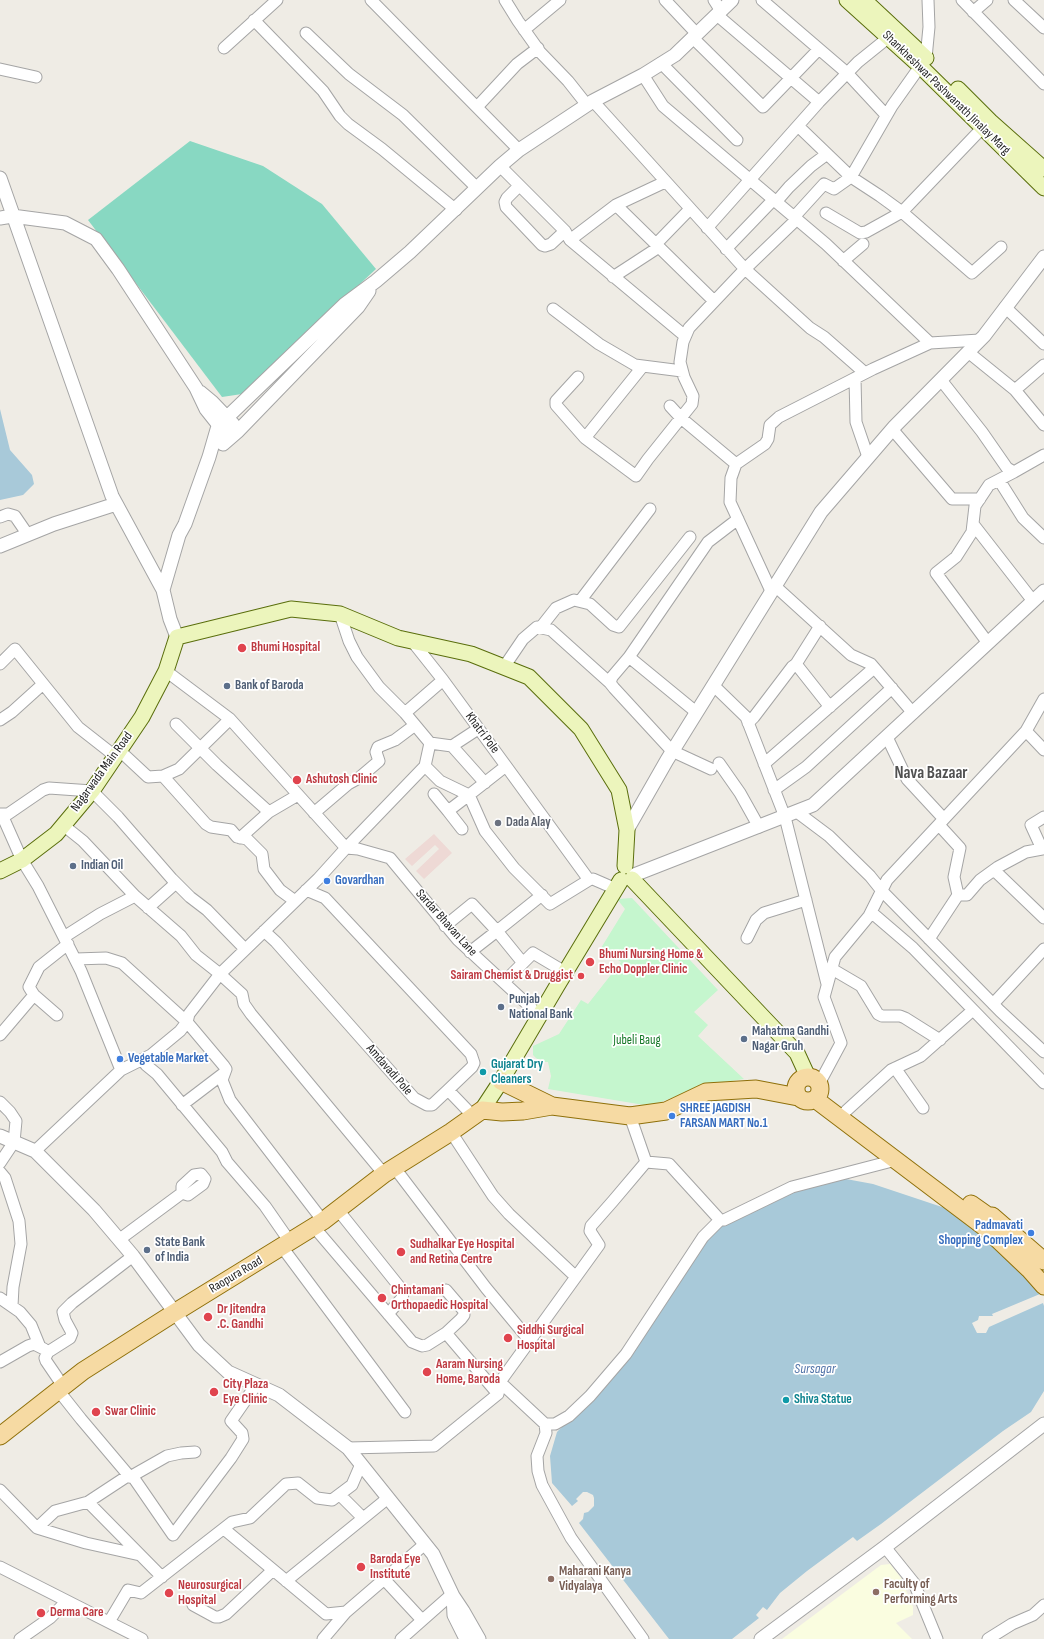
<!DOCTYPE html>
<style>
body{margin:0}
canvas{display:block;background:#efece5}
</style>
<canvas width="1044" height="1639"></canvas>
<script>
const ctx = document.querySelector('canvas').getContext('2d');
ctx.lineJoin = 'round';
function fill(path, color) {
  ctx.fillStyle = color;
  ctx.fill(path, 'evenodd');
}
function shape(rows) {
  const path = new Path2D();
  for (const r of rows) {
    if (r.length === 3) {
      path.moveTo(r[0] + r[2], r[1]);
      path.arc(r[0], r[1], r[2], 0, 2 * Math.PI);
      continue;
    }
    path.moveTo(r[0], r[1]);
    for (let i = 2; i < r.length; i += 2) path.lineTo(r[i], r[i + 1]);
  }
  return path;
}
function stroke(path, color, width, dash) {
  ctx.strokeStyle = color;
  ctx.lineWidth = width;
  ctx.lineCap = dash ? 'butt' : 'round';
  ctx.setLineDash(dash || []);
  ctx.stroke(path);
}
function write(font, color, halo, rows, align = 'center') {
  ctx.font = font + ' "Sofia Sans Condensed",sans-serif';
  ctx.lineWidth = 3.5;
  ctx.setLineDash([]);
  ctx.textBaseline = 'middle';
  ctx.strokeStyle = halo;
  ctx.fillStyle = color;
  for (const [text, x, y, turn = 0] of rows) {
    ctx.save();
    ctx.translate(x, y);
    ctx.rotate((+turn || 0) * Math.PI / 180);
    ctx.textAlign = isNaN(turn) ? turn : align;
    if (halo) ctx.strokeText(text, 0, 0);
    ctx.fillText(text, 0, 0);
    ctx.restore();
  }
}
fill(shape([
 [434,834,452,853,424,879,416,871,439,849,435,845,412,866,405,859]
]), '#eed9d5');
fill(shape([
 [890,1564,901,1578,913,1607,913,1615,896,1623,912,1639,782,1639,881,1565]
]), '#fafde0');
fill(shape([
 [632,898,718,990,694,1012,708,1025,698,1036,744,1079,706,1085,650,1106,548,1089,551,1076,548,1062,541,1062,536,1058,533,1055,533,1046,559,1034,581,1000,588,1004,621,962,601,948,625,909,617,899]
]), '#c5f6ce');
fill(shape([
 [190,141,263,166,322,204,376,269,242,394,222,397,88,220]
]), '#88d8c2');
fill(shape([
 [0,409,10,450,32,475,34,484,23,495,0,500],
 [846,1179,873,1184,945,1208,959,1216,1021,1266,1040,1294,992,1314,993,1316,979,1316,978,1320,972,1323,977,1333,986,1333,989,1327,1043,1303,1044,1306,1044,1391,1031,1412,1003,1431,881,1524,857,1541,853,1537,807,1571,780,1593,767,1610,763,1607,756,1615,759,1618,732,1639,669,1639,579,1523,583,1519,584,1513,588,1512,594,1506,594,1498,593,1495,587,1492,583,1492,576,1499,578,1501,572,1506,552,1483,550,1456,557,1432,583,1405,704,1238,721,1222,815,1182]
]), '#a8c9d9');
const minor = shape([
 [371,0,519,150],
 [505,0,518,21,540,52,568,81,587,105],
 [665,0,697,34],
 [714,0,721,11],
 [762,0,819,49],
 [962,0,1044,84],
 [1014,0,1044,28],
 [973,12,987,0],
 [717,15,819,102],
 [254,20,323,91,340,116,348,124,382,149,456,210],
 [524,30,560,0],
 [306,33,349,74,403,115,477,188],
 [693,38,763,107,819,49,847,73,886,115],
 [224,48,277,0],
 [661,63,737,140],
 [0,69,36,77],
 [643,75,663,106,826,244,930,343],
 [593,101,745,269,810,328,824,337,865,373],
 [477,107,517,64,538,48],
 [798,126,851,177,892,106,926,58,929,27,928,0],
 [500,166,565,231,570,240,685,336],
 [519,186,507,198,505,202,506,207,542,245,545,246,551,244,565,231],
 [776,202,789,187,811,166,827,154],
 [616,205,714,301],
 [826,213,860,233,866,232,902,212,972,273,1001,247],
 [794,217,824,184,834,189,851,177,880,196,902,212,988,122],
 [707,228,819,102,858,62,894,33],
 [570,240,616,205,665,182],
 [656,244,690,209],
 [726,249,774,199],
 [843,261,863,244],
 [613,277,659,247],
 [1005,307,1044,344],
 [553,309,599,344,635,365,682,371],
 [968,352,1015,390,1044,425],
 [643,366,585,438,636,476,648,459,692,404,693,396,684,377,680,362,683,342,689,328,745,269,797,219],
 [578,377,556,401,556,405,585,438],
 [855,378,856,422,868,457],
 [941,380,982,432,1007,468,1014,472,1044,455],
 [1015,390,1044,365],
 [670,406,681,418,736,464],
 [892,429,952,499,980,499],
 [999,480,1023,518,1044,538],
 [0,517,8,514,15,516,28,535],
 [973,524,1033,601],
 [775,586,851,655,871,664,913,713],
 [771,591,730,502,731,478,736,464,765,444,768,439,770,425,779,417,873,369,930,343,980,340],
 [580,601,650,509],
 [340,614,349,641,357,657,379,687,405,713],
 [541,627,556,608,574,600,590,604,613,625,619,627,690,537],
 [412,641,443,680,506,766,469,795,485,831,514,868,550,904,589,880],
 [988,643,936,573,956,557,972,532,975,506,989,485,1014,472],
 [629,657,612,677,610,683,614,688,672,751,711,769],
 [0,664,15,649,78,727,115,756],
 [796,664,830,707],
 [504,667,523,639,537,627,551,630,610,683],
 [713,685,746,717,785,817,827,984],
 [696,712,629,657,708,542,738,519],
 [0,720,12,712,43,684],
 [748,723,754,717,792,667,796,664,820,626],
 [176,724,217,765,269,812,240,838],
 [478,729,452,746,485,783],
 [1026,731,1044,750],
 [887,737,907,779,944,819],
 [430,743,405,713,443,680],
 [119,750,148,777,163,776,179,769,230,719],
 [719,763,740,793,759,827],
 [764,764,874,668],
 [506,766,589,880,593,879,616,889],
 [163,776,206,824,211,827,231,830,237,837,247,839,262,854,264,869,280,890,295,901],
 [774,790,806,767,892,688],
 [434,794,448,811,469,795,440,781,425,766,430,743,452,746],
 [448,811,462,829],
 [269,812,298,795],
 [797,812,829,836,870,876,882,891,1000,1011,1044,1052],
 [314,813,348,784,359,778,379,761,376,752,378,747,395,740,415,725],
 [0,814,8,814,43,790,49,788,92,791,118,817,172,879,190,897,207,910,245,949],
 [2,815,22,860,38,886,81,971,121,1070],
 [63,825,83,841,135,896],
 [346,848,358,849,390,858,458,940,540,1016],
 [346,848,425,766],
 [994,870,1044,918],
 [958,895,967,895,980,880,998,867,1026,852,1042,849,1031,825,1044,817],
 [148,908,176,883],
 [871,912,913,948,1044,1083],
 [445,926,472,904,497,931,542,895],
 [264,931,276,942,414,1098,427,1105,432,1105,448,1090,472,1067,474,1063,471,1054,325,898,306,890],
 [64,937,100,914,135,896,181,936,196,955,220,974,242,994,244,1004,251,1014,384,1174],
 [747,938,756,920,764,913,806,900],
 [929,939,958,895,954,877,960,848,939,825],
 [470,952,497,931,523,963],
 [76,959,106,958,122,963,187,1022,224,1066,226,1069,222,1080,230,1100,323,1221],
 [832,969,861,986,878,1014,882,1016,900,1016,905,1018,940,1040],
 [504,982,533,953,565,972],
 [34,995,57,1015],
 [993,1004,1044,949],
 [0,1035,34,995,29,987,39,967,68,944],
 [151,1055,146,1065,157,1074,222,1152,227,1162,265,1206,290,1242],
 [895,1068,923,1108],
 [819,1084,841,1043,824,997,835,957,869,916,887,880,1026,731,1044,699],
 [448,1090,473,1116],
 [0,1102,10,1112,16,1121,14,1142,0,1163],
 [182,1105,224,1073],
 [846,1111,891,1070,921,1056,973,1010],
 [451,1132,493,1196,509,1214,576,1277],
 [35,1151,121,1070,151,1055,180,1031,187,1022,189,1014,220,974,318,879,346,848,230,719,166,671],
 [646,1162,669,1164,720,1220],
 [394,1167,486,1288,530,1341],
 [0,1172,5,1178,19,1221,21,1244,13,1287,12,1306],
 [338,1210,402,1290,403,1294,402,1298,388,1314],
 [314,1227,412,1342,422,1346,427,1345,446,1333,498,1394],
 [120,1239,182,1193,188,1195,203,1184,205,1179,201,1174,194,1175,182,1186,182,1193],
 [282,1247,405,1412],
 [0,1298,20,1312,31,1325,40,1347],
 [446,1333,461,1319,464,1315,464,1311,446,1290],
 [0,1362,28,1346,34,1344,44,1349],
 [500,1382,545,1424,546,1433,537,1456,538,1471,542,1485,571,1538,643,1639],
 [63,1386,46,1361,45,1358,48,1352,70,1338,72,1333,65,1320,63,1312,72,1303,133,1256],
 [58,1390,81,1419,130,1477,167,1456,181,1453,195,1452],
 [545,1424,555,1424,569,1416,590,1396,626,1354,703,1237,720,1220,724,1220,792,1187,896,1160],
 [348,1448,434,1446,498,1394,500,1382,599,1245,590,1231,591,1226,613,1201,646,1162,630,1116],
 [0,1490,37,1528,55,1511,88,1502,126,1477,133,1477,173,1535,231,1458,243,1439,242,1433,231,1421,256,1385],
 [340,1495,363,1518],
 [88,1502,162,1577],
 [37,1528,86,1543,140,1555],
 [224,1529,326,1614,346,1612,425,1544],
 [885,1547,914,1583,937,1639],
 [0,1567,142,1639],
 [384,1579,422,1620],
 [286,1581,388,1498],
 [193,1605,215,1617,219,1617,226,1614,273,1570],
 [109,1622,128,1590,141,1593,232,1522,250,1518,286,1484,298,1483,317,1498,332,1500,352,1485,361,1464],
 [20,1639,50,1618,67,1601],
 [323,1639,346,1612],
 [401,1639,452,1594],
 [988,1639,1012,1624,1033,1615,1044,1605]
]);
const tertiary = shape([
 [0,178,112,496,163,590],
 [0,218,12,216,65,223,96,239,118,269,196,388,206,409,229,438],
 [200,392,212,402,233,424],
 [223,444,238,431,358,307,369,291],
 [0,546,54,524,116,504],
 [177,637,170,619,163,590,179,535,185,524,209,457,218,426,345,304,376,281,410,252,500,166,519,150,593,101,643,75,675,55,732,0],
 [627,830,667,760,821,512,895,426,984,336,1044,257],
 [634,875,813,805,1044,591],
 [0,1136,35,1151,94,1210,133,1256,199,1345,228,1372,279,1395,348,1448,433,1554,453,1596,463,1611,479,1639],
 [453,1596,454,1615,466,1639],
 [761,1639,885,1547,1044,1424]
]);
const secondary = shape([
 [847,0,920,66,1044,188],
 [864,0,926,58],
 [958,89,990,121,1044,169],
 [0,871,22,860,56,834,92,791,142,717,166,671,177,637,291,609,340,614,398,638,471,654,529,677,581,729,619,790,627,830,625,866],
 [632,879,797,1053,808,1077],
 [482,1110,501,1081,557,986,621,880]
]);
const primary = shape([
 [808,1089,12],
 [501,1081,552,1106,630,1116,666,1111,706,1092,756,1089,798,1097],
 [815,1099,987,1229,1029,1269,1044,1286],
 [971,1204,988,1216,992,1216,1044,1261],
 [0,1436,83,1371,174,1313,323,1221,384,1174,451,1132,482,1110,502,1112,523,1111,552,1106]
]);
stroke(minor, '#a5a5a5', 13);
stroke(tertiary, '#a5a5a5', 15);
stroke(secondary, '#5a6e0c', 17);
stroke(primary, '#8f700a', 19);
stroke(minor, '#fff', 11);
stroke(tertiary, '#fff', 13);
stroke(secondary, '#ecf5bc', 15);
stroke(primary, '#f6daa3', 17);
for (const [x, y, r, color] of [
 [242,648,5,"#e0444e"],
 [227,686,4,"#5c6f8a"],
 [297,780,5,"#e0444e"],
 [498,823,4,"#6b7280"],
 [73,866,4,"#5c6f8a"],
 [327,881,4,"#3f7fe0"],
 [590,962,5,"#e0444e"],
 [581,976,4,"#e0444e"],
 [501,1007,4,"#5c6f8a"],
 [744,1039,4,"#5c6f8a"],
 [120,1059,4,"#3f7fe0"],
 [483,1072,4,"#0f9aa8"],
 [672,1116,4,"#3f7fe0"],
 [1031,1233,4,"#3f7fe0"],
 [147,1250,4,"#5c6f8a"],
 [401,1252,5,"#e0444e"],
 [382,1298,5,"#e0444e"],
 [208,1317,5,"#e0444e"],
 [508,1338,5,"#e0444e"],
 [427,1372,5,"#e0444e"],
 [214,1392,5,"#e0444e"],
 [786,1400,4,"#0f9aa8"],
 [96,1412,5,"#e0444e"],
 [361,1567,5,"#e0444e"],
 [551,1579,4,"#8d6e63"],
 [876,1592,4,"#8d6e63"],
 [169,1593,5,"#e0444e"],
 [41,1613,5,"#e0444e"]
]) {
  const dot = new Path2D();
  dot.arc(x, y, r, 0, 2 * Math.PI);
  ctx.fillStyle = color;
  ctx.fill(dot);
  stroke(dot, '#fff', 1.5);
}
write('13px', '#1e1e1e', '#fff', [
 ["Shankheshwar Pashwanath Jinalay Marg",946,93,44],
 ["Khatri Pole",482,733,53],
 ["Nagarwada Main Road",102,772,-54],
 ["Sardar Bhavan Lane",446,923,48],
 ["Amdavadi Pole",389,1070,49],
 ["Raopura Road",236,1275,-31]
]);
write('bold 13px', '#be3a42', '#fff', [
 ["Bhumi Hospital",251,648],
 ["Ashutosh Clinic",306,780],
 ["Bhumi Nursing Home &",599,955],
 ["Echo Doppler Clinic",599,970],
 ["Sairam Chemist & Druggist",573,976,"right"],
 ["Sudhalkar Eye Hospital",410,1245],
 ["and Retina Centre",410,1260],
 ["Chintamani",391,1291],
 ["Orthopaedic Hospital",391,1306],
 ["Dr Jitendra",217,1310],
 [".C. Gandhi",217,1325],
 ["Siddhi Surgical",517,1331],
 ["Hospital",517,1346],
 ["Aaram Nursing",436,1365],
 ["Home, Baroda",436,1380],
 ["City Plaza",223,1385],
 ["Eye Clinic",223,1400],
 ["Swar Clinic",105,1412],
 ["Baroda Eye",370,1560],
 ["Institute",370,1575],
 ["Neurosurgical",178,1586],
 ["Hospital",178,1601],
 ["Derma Care",50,1613]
], 'left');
write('bold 13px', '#4e5e75', '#fff', [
 ["Bank of Baroda",235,686],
 ["Indian Oil",81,866],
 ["Punjab",509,1000],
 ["National Bank",509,1015],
 ["Mahatma Gandhi",752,1032],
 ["Nagar Gruh",752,1047],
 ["State Bank",155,1243],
 ["of India",155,1258]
], 'left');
write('bold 13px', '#5b616d', '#fff', [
 ["Dada Alay",506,823]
], 'left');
write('bold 13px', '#366cbe', '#fff', [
 ["Govardhan",335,881],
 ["Vegetable Market",128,1059],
 ["SHREE JAGDISH",680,1109],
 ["FARSAN MART No.1",680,1124],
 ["Padmavati",1023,1226,"right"],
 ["Shopping Complex",1023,1241,"right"]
], 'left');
write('13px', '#137625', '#fff', [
 ["Jubeli Baug",637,1041]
]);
write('bold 13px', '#0d838f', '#fff', [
 ["Gujarat Dry",491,1065],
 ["Cleaners",491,1080],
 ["Shiva Statue",794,1400]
], 'left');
write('bold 13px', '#785e54', '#fff', [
 ["Maharani Kanya",559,1572],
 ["Vidyalaya",559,1587],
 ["Faculty of",884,1585],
 ["Performing Arts",884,1600]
], 'left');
write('italic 14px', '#5173a8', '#fff', [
 ["Sursagar",815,1369]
]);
write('bold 17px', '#515151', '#fff', [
 ["Nava Bazaar",931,774]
]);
</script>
